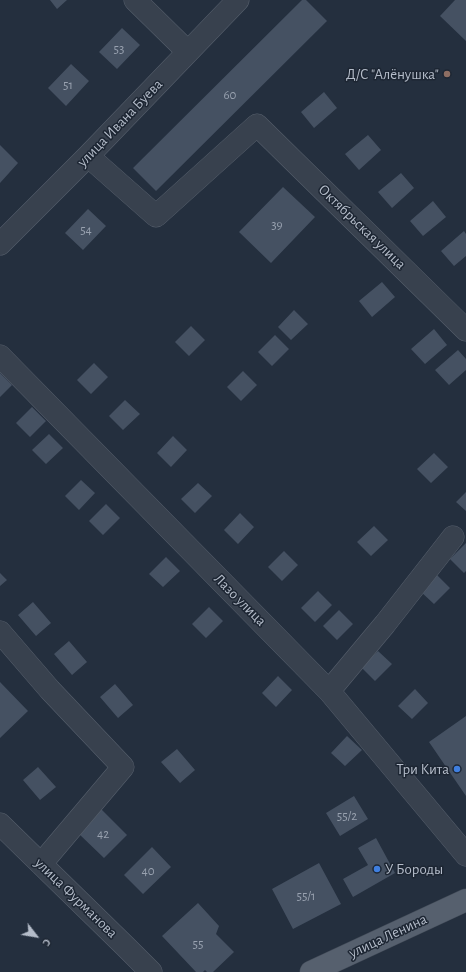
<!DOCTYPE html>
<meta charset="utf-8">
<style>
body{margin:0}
#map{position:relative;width:466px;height:972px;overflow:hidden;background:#242f3e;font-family:"Alegreya Sans",sans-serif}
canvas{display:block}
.north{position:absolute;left:16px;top:916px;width:40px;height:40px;-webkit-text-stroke:3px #1d2633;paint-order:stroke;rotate:121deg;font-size:11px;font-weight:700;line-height:16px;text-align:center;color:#b4bcc9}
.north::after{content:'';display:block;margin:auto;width:14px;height:18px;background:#b4bcc9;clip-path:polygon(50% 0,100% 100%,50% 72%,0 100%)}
</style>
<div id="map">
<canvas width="466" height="972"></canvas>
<div class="north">С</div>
</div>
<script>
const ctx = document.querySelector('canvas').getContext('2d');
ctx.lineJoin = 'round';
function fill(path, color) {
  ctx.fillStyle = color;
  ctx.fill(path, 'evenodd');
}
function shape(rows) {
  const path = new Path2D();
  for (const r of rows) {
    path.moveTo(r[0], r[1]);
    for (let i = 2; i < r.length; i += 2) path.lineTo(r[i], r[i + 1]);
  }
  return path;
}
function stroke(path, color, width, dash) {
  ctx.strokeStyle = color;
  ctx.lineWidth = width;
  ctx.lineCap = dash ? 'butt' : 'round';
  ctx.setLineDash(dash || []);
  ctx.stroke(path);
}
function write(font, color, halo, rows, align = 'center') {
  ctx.font = font + ' "Alegreya Sans",sans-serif';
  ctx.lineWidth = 3;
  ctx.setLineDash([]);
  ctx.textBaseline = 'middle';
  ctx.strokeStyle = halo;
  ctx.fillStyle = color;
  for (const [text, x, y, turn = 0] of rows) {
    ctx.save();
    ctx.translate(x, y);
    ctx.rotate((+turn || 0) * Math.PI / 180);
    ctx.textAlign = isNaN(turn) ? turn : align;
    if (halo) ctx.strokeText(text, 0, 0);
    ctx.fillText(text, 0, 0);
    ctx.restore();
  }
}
fill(shape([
 [50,0,67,0,57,9],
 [302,0,306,0,327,21,156,191,133,168],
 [455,0,466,0,466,41,440,16],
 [122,28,140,45,117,69,99,52],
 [71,64,89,81,66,106,48,88],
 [324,92,337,108,314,128,301,112],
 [368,135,381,150,359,170,345,154],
 [0,145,18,163,0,183],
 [401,173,414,188,392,208,378,192],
 [283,187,315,217,271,263,239,232],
 [433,201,446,217,423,236,410,221],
 [88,209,106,226,83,250,65,233],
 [464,231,466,234,466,256,454,266,441,251],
 [382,282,395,297,372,317,359,301],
 [294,310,308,324,291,340,278,327],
 [191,326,205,340,189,356,175,342],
 [434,329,447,345,425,364,411,349],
 [275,335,289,349,272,366,258,352],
 [458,350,466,359,466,370,449,385,435,370],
 [94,363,108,377,91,394,77,380],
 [243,371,257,385,241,401,227,387],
 [0,373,12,385,0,397],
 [125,400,140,414,123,430,109,416],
 [32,407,46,421,30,437,16,423],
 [49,434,63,448,46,464,32,450],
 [173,436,187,450,171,467,157,453],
 [434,453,448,467,431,483,417,469],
 [81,480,95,493,79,510,65,496],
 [198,483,212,496,195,513,181,499],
 [466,492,466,511,456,502],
 [106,504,120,518,103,535,89,521],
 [240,513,254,527,238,544,224,530],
 [374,526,388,540,371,556,357,542],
 [466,543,466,571,464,573,450,559],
 [284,551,298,565,282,581,268,567],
 [166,557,180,571,163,587,149,574],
 [0,573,7,580,0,586],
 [436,574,450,588,434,604,420,591],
 [318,591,332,605,315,622,301,608],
 [33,602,51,623,36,636,18,615],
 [209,607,223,621,206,638,192,624],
 [339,610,353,624,337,640,323,626],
 [69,641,87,662,72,675,54,654],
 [378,651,392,664,375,681,361,667],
 [278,676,292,690,276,707,262,693],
 [0,682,28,711,0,738],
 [115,684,133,705,118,718,100,697],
 [415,689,428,703,412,719,398,706],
 [466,716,466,796,429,742],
 [347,736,362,750,345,766,331,753],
 [177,749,195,770,180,783,161,762],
 [38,767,56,787,40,800,23,780],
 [354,796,368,819,340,836,326,813],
 [101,809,127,835,104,858,78,833],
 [376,838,395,873,353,897,343,879,368,865,358,848],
 [152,847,171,867,143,894,124,875],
 [319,863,341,904,293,929,272,889],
 [198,903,219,926,216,934,234,952,213,972,207,972,205,970,203,972,196,972,162,936]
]), '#455162');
const minor = shape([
 [135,0,188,52],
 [88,156,156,216,257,125,466,330],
 [0,244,88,156,238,0],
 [0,356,329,691,466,855],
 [0,632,50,690,123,767,41,864],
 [329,691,385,624,453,537],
 [0,824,125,946,151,972]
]);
const major = shape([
 [311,972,466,900]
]);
stroke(minor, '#565f6c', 23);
stroke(major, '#414a57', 23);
stroke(minor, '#38414e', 22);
stroke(major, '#56606e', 22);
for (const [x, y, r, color] of [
 [447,74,4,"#8d6e63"],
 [457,769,4,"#3f7fe0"],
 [377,869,4,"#3f7fe0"]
]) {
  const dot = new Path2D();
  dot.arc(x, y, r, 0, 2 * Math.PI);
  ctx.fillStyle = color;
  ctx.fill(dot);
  stroke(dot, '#1d2633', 1.5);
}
write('13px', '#98a1af', null, [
 ["53",119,49],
 ["51",68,85],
 ["60",230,95],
 ["39",277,225],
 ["54",86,230],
 ["55/2",347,816],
 ["42",103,834],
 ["40",148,871],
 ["55/1",306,896],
 ["55",198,944]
]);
write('15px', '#b4bcc9', '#1d2633', [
 ["Д/С \"Алёнушка\"",439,74],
 ["Три Кита",449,769],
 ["У Бороды",385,869,"left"]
], 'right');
write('15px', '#b4bcc9', '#1d2633', [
 ["улица Ивана Буева",120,123,-46],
 ["Октябрьская улица",362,227,44],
 ["Лазо улица",240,600,45],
 ["улица Фурманова",76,898,44],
 ["улица Ленина",388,936,-25]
]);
</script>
